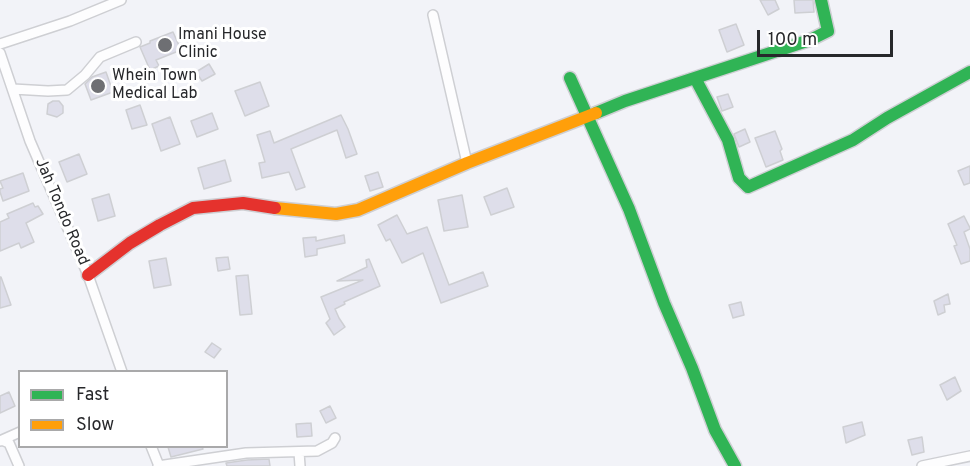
<!DOCTYPE html>
<style>
body{margin:0}
#map{position:relative;width:970px;height:466px;overflow:hidden;background:#f2f3f8;font-family:Overpass,sans-serif}
canvas{display:block}
.legend{position:absolute;left:18px;top:370px;width:210px;height:78px;box-sizing:border-box;background:#fff;border:2px solid #a9a9aa;margin:0;padding:8px 10px;list-style:none;font-size:18px;color:#27282b}
.legend li{display:flex;align-items:center;gap:12px;height:30px}
.legend b{width:30px;border:2px solid #a9a9aa}
.scale{position:absolute;left:757px;top:30px;width:136px;height:27px;box-sizing:border-box;border:3px solid #27282b;border-top:0;padding-left:8px;font-size:18px;line-height:21px;white-space:nowrap;color:#27282b;-webkit-text-stroke:4px #fff;paint-order:stroke}
</style>
<div id="map">
<canvas width="970" height="466"></canvas>
<ul class="legend">
<li><b style="height:8px;background:#30b455"></b>Fast</li>
<li><b style="height:8px;background:#ff9f0a"></b>Slow</li>
</ul>
<div class="scale">100 m</div>
</div>
<script>
const ctx = document.querySelector('canvas').getContext('2d');
ctx.lineJoin = 'round';
function fill(path, color) {
  ctx.fillStyle = color;
  ctx.fill(path, 'evenodd');
}
function shape(rows) {
  const path = new Path2D();
  for (const r of rows) {
    path.moveTo(r[0], r[1]);
    for (let i = 2; i < r.length; i += 2) path.lineTo(r[i], r[i + 1]);
  }
  return path;
}
function stroke(path, color, width, dash) {
  ctx.strokeStyle = color;
  ctx.lineWidth = width;
  ctx.lineCap = dash ? 'butt' : 'round';
  ctx.setLineDash(dash || []);
  ctx.stroke(path);
}
function write(font, color, halo, rows, align = 'center') {
  ctx.font = font + ' Overpass,sans-serif';
  ctx.lineWidth = 6;
  ctx.setLineDash([]);
  ctx.textBaseline = 'middle';
  ctx.strokeStyle = halo;
  ctx.fillStyle = color;
  for (const [text, x, y, turn = 0] of rows) {
    ctx.save();
    ctx.translate(x, y);
    ctx.rotate((+turn || 0) * Math.PI / 180);
    ctx.textAlign = isNaN(turn) ? turn : align;
    if (halo) ctx.strokeText(text, 0, 0);
    ctx.fillText(text, 0, 0);
    ctx.restore();
  }
}
const building = shape([
 [760,0,775,0,779,9,768,15,760,0],
 [794,0,813,0,814,12,795,13,794,0],
 [736,24,744,45,727,52,719,30,736,24],
 [173,32,181,50,156,60,159,66,150,70,140,47,150,43,150,41,173,32],
 [209,64,215,74,202,81,196,72,209,64],
 [106,72,113,92,91,100,85,84,92,77,106,72],
 [260,82,269,106,245,116,235,91,260,82],
 [728,94,733,107,722,111,717,97,728,94],
 [53,101,59,101,63,106,63,113,57,117,47,114,48,104,53,101],
 [140,105,147,125,132,129,126,110,140,105],
 [212,113,218,129,197,137,191,121,212,113],
 [341,115,348,129,357,154,346,158,337,130,291,149,305,187,296,190,289,172,262,178,259,163,265,162,257,135,270,131,274,143,341,115],
 [170,117,180,144,161,151,152,124,170,117],
 [745,129,750,142,739,147,734,134,745,129],
 [775,131,782,149,780,151,783,160,766,167,755,138,775,131],
 [79,154,87,174,67,182,59,162,79,154],
 [225,160,231,181,204,189,198,168,225,160],
 [970,166,970,183,964,185,958,171,970,166],
 [378,172,383,187,370,191,365,176,378,172],
 [23,173,29,191,3,201,0,192,0,189,3,188,0,181,23,173],
 [507,188,514,207,491,215,484,197,507,188],
 [109,194,115,216,98,221,92,199,109,194],
 [462,195,468,227,444,231,438,200,462,195],
 [33,203,35,207,38,206,43,214,26,223,34,242,21,248,19,243,0,251,0,222,9,218,7,214,33,203],
 [397,215,407,234,427,227,449,285,483,272,488,286,441,303,423,253,402,263,390,239,386,241,378,225,397,215],
 [964,216,970,228,970,229,964,232,970,249,970,261,961,264,954,246,957,245,948,224,964,216],
 [344,235,345,243,317,249,317,255,305,257,303,238,316,237,316,241,344,235],
 [228,257,230,269,218,271,216,258,228,257],
 [166,258,171,285,154,288,149,261,166,258],
 [369,259,380,286,344,302,345,304,335,309,339,318,345,327,334,335,326,323,330,319,321,297,363,280,337,281,367,267,366,260,369,259],
 [248,275,252,314,240,315,236,276,248,275],
 [0,277,1,277,11,305,0,308,0,277],
 [948,294,950,304,944,305,945,312,938,315,934,301,948,294],
 [741,302,744,315,733,318,729,305,741,302],
 [212,343,221,349,214,358,205,352,212,343],
 [955,377,961,391,947,400,940,385,955,377],
 [9,392,15,406,0,413,0,396,9,392],
 [330,406,336,418,326,423,320,411,330,406],
 [862,422,865,435,846,443,843,427,862,422],
 [311,423,312,436,297,437,296,424,311,423],
 [922,437,924,452,912,455,908,440,922,437],
 [168,447,202,447,203,449,171,457,168,447],
 [269,459,270,466,227,466,226,463,247,460,269,459]
]);
fill(building, '#dedeea');
stroke(building, '#cecfd3', 1.5);
const street = shape([
 [433,15,467,163],
 [0,44,70,21,121,0],
 [0,53,30,141,88,275,122,372],
 [13,89,48,91,67,90,85,75,100,57,136,42],
 [2,440,20,432],
 [0,441,2,440,9,443,19,466],
 [151,446,159,466],
 [299,452,300,466],
 [158,466,246,453,317,451,332,443,335,438],
 [922,466,970,456]
]);
const fast = shape([
 [570,78,629,209,664,303,692,368,715,430,735,466],
 [695,78,728,140,739,178,748,187,853,140,887,118,970,72],
 [596,113,625,101,810,40,828,31,821,0]
]);
const slow = shape([
 [275,208,336,214,358,210,467,163,596,113]
]);
const jam = shape([
 [88,275,130,243,160,225,193,208,243,203,275,208]
]);
stroke(street, '#cecfd3', 12);
stroke(fast, '#cecfd3', 15);
stroke(slow, '#cecfd3', 15);
stroke(jam, '#cecfd3', 15);
stroke(street, '#fdfdfe', 9);
stroke(fast, '#30b455', 12);
stroke(slow, '#ff9f0a', 12);
stroke(jam, '#e5322d', 12);
for (const [x, y, r, color] of [
 [165,45,8,"#6e6f73"],
 [98,86,8,"#6e6f73"]
]) {
  const dot = new Path2D();
  dot.arc(x, y, r, 0, 2 * Math.PI);
  ctx.fillStyle = color;
  ctx.fill(dot);
  stroke(dot, '#fff', 2);
}
write('16px', '#27282b', '#fff', [
 ["Imani House",178,36],
 ["Clinic",178,54],
 ["Whein Town",112,77],
 ["Medical Lab",112,95]
], 'left');
write('16px', '#27282b', '#fff', [
 ["Jah Tondo Road",61,212,67]
]);
</script>
